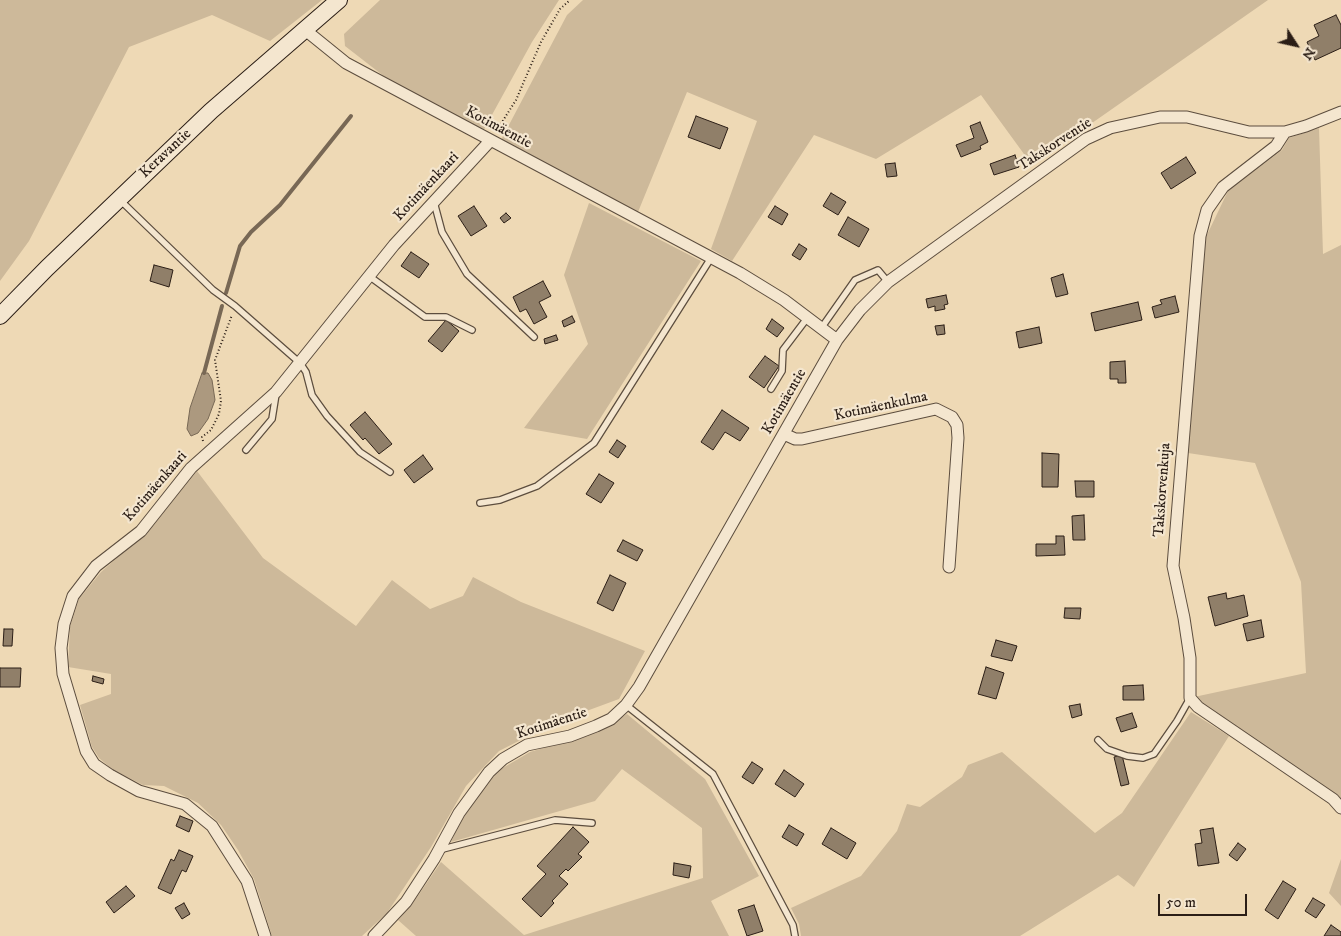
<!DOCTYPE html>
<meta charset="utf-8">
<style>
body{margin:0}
#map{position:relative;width:1341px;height:936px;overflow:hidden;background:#eed9b5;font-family:"IM FELL DW Pica",serif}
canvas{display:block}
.north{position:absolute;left:1271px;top:20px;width:50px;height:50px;-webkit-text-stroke:4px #f4e6cf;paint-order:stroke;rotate:125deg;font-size:14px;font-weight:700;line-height:20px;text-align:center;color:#2b1e16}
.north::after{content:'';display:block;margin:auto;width:18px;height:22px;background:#2b1e16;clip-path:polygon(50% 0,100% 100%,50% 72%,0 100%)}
.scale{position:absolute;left:1158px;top:894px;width:89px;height:22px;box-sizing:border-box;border:2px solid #2b1e16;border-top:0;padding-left:6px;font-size:15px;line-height:18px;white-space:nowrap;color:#2b1e16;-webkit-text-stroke:4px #f4e6cf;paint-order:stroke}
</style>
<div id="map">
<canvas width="1341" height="936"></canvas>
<div class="north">N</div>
<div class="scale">50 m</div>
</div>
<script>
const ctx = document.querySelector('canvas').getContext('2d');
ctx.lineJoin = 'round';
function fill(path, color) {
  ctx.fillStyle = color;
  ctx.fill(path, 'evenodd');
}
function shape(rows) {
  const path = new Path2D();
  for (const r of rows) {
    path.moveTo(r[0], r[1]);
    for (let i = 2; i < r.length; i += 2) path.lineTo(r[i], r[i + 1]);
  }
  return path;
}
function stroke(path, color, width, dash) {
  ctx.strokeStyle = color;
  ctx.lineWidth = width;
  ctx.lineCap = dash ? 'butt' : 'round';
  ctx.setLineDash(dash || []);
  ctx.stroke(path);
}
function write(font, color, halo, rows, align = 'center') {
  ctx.font = font + ' "IM FELL DW Pica",serif';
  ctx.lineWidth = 4.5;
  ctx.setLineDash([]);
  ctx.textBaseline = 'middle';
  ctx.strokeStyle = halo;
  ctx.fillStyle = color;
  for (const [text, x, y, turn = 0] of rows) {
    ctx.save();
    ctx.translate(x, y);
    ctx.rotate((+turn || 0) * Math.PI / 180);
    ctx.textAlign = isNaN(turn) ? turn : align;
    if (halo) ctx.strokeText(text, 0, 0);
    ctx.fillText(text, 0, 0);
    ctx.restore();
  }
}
fill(shape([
 [0,0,322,0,270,41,212,15,129,47,29,241,0,281],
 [380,0,559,0,532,42,482,133,394,84,345,46,344,34],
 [583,0,1268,0,1032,165,981,95,876,159,814,135,732,261,711,249,757,121,687,92,638,212,501,140,567,15],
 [1319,128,1323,254,1341,245,1341,803,1194,697,1306,673,1301,582,1255,463,1188,453,1205,239,1228,191,1282,150,1289,138],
 [589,203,701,261,587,439,524,428,588,344,564,275],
 [197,471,263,558,356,626,392,580,430,609,463,596,473,577,521,602,645,651,619,699,554,723,499,751,466,786,431,847,387,913,362,936,272,936,254,879,238,850,221,825,198,803,164,786,143,785,113,770,99,758,92,747,80,705,111,694,111,674,68,667,70,627,79,599,101,572,154,525],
 [1191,712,1229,736,1134,887,1118,875,1020,936,801,936,799,924,791,908,861,876,897,831,907,804,920,807,962,777,968,765,1002,752,1095,833,1122,813],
 [627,714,705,779,759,876,711,901,729,936,416,936,398,920,411,906,441,862,524,935,703,878,702,828,622,769,595,801,451,842,463,815,496,772,530,752,602,730],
 [1341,859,1341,906,1329,893]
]), '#cdb99a');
const water = shape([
 [202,373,208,373,212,380,215,400,208,419,198,433,191,436,187,429,190,408,202,373]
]);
fill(water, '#ac997f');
stroke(water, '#786855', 1);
stroke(shape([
 [226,293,240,246,251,232,280,205,351,116],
 [204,373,222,306]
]), '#786855', 4);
const building = shape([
 [1336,15,1341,25,1341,48,1315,60,1307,42,1319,36,1314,25,1336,15],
 [696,116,728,128,720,149,688,137,696,116],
 [980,122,988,142,980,146,981,149,961,157,956,145,974,138,970,126,980,122],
 [1015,155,1019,167,994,175,990,164,1015,155],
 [1186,157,1196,173,1171,189,1161,173,1186,157],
 [895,163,897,176,887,177,885,164,895,163],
 [831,193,846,202,838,215,823,206,831,193],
 [474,206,487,226,471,236,458,216,474,206],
 [775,206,788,214,782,225,768,217,775,206],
 [506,213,511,218,504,223,500,218,506,213],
 [848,217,869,229,859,247,838,235,848,217],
 [799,244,807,249,800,260,792,255,799,244],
 [411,252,429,264,419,278,401,266,411,252],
 [154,265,173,270,169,287,150,281,154,265],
 [1063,274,1068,294,1056,297,1051,278,1063,274],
 [543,281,551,296,539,302,547,317,534,324,526,309,520,312,513,297,543,281],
 [946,295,948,304,944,305,945,309,935,311,935,306,928,308,926,299,946,295],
 [1175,296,1179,312,1155,318,1152,307,1162,304,1160,300,1175,296],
 [1138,302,1142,320,1095,331,1091,313,1138,302],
 [572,316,575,322,564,327,562,321,572,316],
 [772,319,784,328,777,337,766,329,772,319],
 [446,320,459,331,442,352,428,341,446,320],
 [944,325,945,334,937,335,935,326,944,325],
 [1039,327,1042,343,1019,348,1016,332,1039,327],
 [556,335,558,340,545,344,544,339,556,335],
 [765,356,779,366,764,388,749,377,765,356],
 [1125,361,1126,383,1118,383,1118,379,1110,379,1110,362,1125,361],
 [722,410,749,428,740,441,725,432,713,450,701,442,722,410],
 [365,412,392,444,379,454,365,438,363,440,350,425,365,412],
 [617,440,626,446,618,458,609,452,617,440],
 [1042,453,1059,454,1058,487,1042,487,1042,453],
 [423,455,433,469,414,483,404,470,423,455],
 [599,474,614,483,601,503,586,494,599,474],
 [1075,481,1094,481,1094,497,1076,497,1075,481],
 [1084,515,1085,540,1073,540,1072,516,1084,515],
 [1056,536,1064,536,1065,555,1036,556,1036,544,1056,544,1056,536],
 [623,540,643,550,637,561,617,551,623,540],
 [610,575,626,583,613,611,597,603,610,575],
 [1226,593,1227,599,1244,595,1248,616,1215,626,1208,597,1226,593],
 [1065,608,1081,608,1080,619,1064,618,1065,608],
 [1261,620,1264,637,1247,641,1243,624,1261,620],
 [4,629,13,629,12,646,3,646,4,629],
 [996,640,1017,646,1012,661,991,656,996,640],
 [986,667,1004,673,996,699,978,694,986,667],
 [0,668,21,668,20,687,0,687,0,668],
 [93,676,104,679,103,684,92,681,93,676],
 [1143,685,1144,700,1123,700,1123,686,1143,685],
 [1080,704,1082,715,1072,718,1069,706,1080,704],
 [1132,713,1137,727,1121,732,1116,718,1132,713],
 [1122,755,1129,784,1121,786,1114,757,1122,755],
 [752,762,763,769,753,784,742,777,752,762],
 [784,770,804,784,795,797,775,784,784,770],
 [180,816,193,821,189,832,176,826,180,816],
 [789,825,804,834,797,846,782,837,789,825],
 [573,827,589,842,578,854,582,857,568,871,566,869,559,876,568,884,552,901,554,903,541,917,522,899,546,874,537,866,573,827],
 [831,828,856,843,847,859,822,844,831,828],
 [1213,828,1219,863,1198,866,1195,844,1202,843,1200,830,1213,828],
 [1238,843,1246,849,1237,861,1229,855,1238,843],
 [179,850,193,856,186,872,182,870,171,894,158,888,171,859,174,861,179,850],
 [674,863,691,866,689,878,673,875,674,863],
 [1283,881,1296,889,1278,919,1265,910,1283,881],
 [126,886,135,896,114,913,106,902,126,886],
 [1313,898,1325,905,1316,918,1305,911,1313,898],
 [184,903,190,914,182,919,175,908,184,903],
 [754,905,763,931,747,936,738,910,754,905],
 [1331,925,1341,932,1341,936,1324,936,1331,925]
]);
fill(building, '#907f69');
stroke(building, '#2b1e16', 1);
const service = shape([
 [120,200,213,290,235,306,300,363,306,372,312,395,327,416,360,452,390,472],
 [434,202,442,232,467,274,534,337],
 [369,276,425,317,446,317,472,330],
 [822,327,855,280,878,270,888,282],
 [771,389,782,371,783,350,808,317],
 [246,450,272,419,276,394],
 [480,503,500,500,537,486,594,443,711,258],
 [626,705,713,774,793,925,795,936],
 [1098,740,1107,749,1127,756,1143,758,1154,754,1177,721,1190,698],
 [439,850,555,820,592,823]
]);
const minor = shape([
 [304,29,346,63,740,273,784,300,837,340,639,687,626,705,611,719,596,726,570,736,527,745,503,759,489,772,459,813,434,859,406,902,374,936],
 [1285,132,1276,146,1223,187,1207,210,1200,236,1173,566,1184,618,1190,658,1190,698,1198,707,1333,799,1341,808],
 [837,340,860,310,888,282,1086,139,1110,128,1160,117,1187,117,1249,132,1285,132,1306,126,1341,112],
 [784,434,795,439,802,439,936,409,952,417,957,425,958,438,949,567],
 [265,936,247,881,212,826,185,804,139,791,110,775,94,764,86,751,63,674,61,648,64,624,73,596,96,566,141,531,191,468,276,392,394,245,490,141]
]);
const secondary = shape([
 [0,316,47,268,211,111,339,0]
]);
stroke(service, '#5c4d3e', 8);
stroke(minor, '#5c4d3e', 13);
stroke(secondary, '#2b1e16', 18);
stroke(shape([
 [497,130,516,100,541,42,560,9,570,0],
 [203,441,202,437,211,430,219,414,221,401,215,360,232,315]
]), '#2b1e16', 2, [1, 2.5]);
stroke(service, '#f4e6cf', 5.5);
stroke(minor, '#f4e6cf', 11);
stroke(secondary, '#f4e6cf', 16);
write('15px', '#2b1e16', '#f4e6cf', [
 ["Kotimäentie",498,128,28],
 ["Takskorventie",1055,145,-33],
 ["Keravantie",166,154,-43],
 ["Kotimäenkaari",427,187,-47],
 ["Kotimäentie",785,402,-60],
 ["Kotimäenkulma",881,407,-12],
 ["Kotimäenkaari",156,487,-49],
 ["Takskorvenkuja",1163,490,-86],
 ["Kotimäentie",552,724,-18]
]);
</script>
